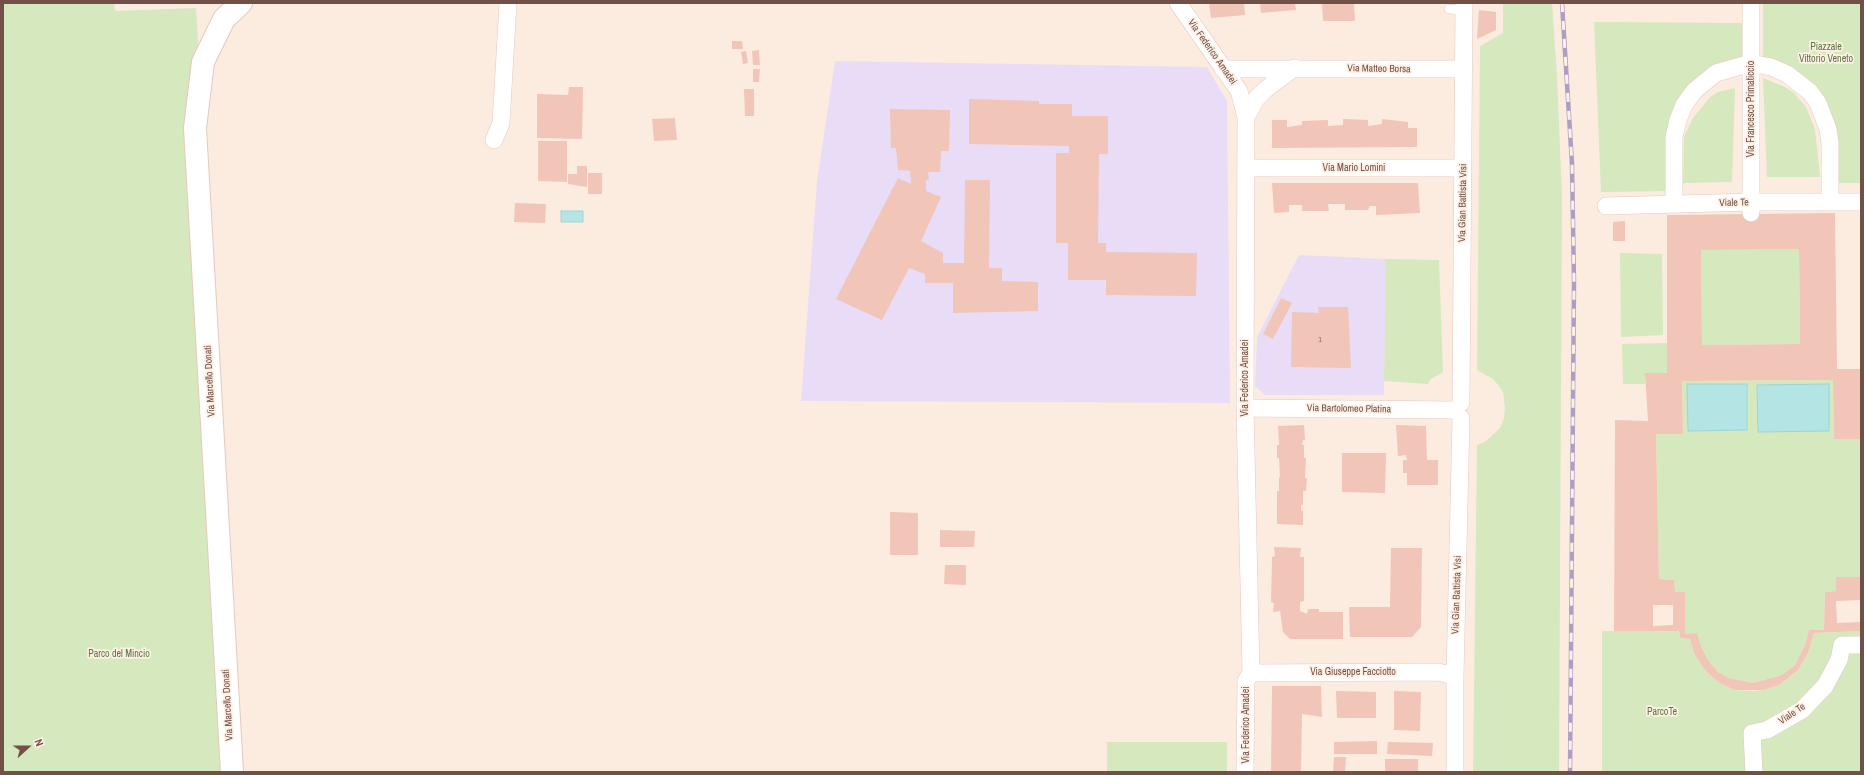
<!DOCTYPE html>
<style>
body{margin:0}
#map{position:relative;width:1864px;height:775px;overflow:hidden;background:#fcecdf;font-family:"Archivo Narrow",sans-serif}
canvas{display:block}
.frame{position:absolute;inset:0;border:4px solid #715047;pointer-events:none}
.north{position:absolute;left:8px;top:727px;width:40px;height:40px;-webkit-text-stroke:3px #fff0e5;paint-order:stroke;rotate:69deg;font-size:11px;font-weight:700;line-height:16px;text-align:center;color:#715047}
.north::after{content:'';display:block;margin:auto;width:14px;height:18px;background:#715047;clip-path:polygon(50% 0,100% 100%,50% 72%,0 100%)}
</style>
<div id="map">
<canvas width="1864" height="775"></canvas>
<div class="frame"></div>
<div class="north">N</div>
</div>
<script>
const ctx = document.querySelector('canvas').getContext('2d');
ctx.lineJoin = 'round';
function fill(path, color) {
  ctx.fillStyle = color;
  ctx.fill(path, 'evenodd');
}
function shape(rows) {
  const path = new Path2D();
  for (const r of rows) {
    path.moveTo(r[0], r[1]);
    for (let i = 2; i < r.length; i += 2) path.lineTo(r[i], r[i + 1]);
  }
  return path;
}
function stroke(path, color, width, dash) {
  ctx.strokeStyle = color;
  ctx.lineWidth = width;
  ctx.lineCap = dash ? 'butt' : 'round';
  ctx.setLineDash(dash || []);
  ctx.stroke(path);
}
function write(font, color, halo, rows, align = 'center') {
  ctx.font = font + ' "Archivo Narrow",sans-serif';
  ctx.lineWidth = 3.5;
  ctx.setLineDash([]);
  ctx.textBaseline = 'middle';
  ctx.strokeStyle = halo;
  ctx.fillStyle = color;
  for (const [text, x, y, turn = 0] of rows) {
    ctx.save();
    ctx.translate(x, y);
    ctx.rotate((+turn || 0) * Math.PI / 180);
    ctx.textAlign = isNaN(turn) ? turn : align;
    if (halo) ctx.strokeText(text, 0, 0);
    ctx.fillText(text, 0, 0);
    ctx.restore();
  }
}
fill(shape([
 [835,61,1207,67,1227,101,1230,403,801,401,817,181],
 [1299,255,1386,259,1384,395,1265,395,1255,386,1257,337]
]), '#e9dcf7');
fill(shape([
 [3,3,114,3,115,11,196,8,242,772,3,772],
 [1503,3,1552,3,1557,76,1562,196,1559,772,1473,772,1477,445,1485,442,1500,428,1504,418,1505,408,1503,392,1499,386,1493,379,1477,370,1480,46,1503,33],
 [1763,3,1861,3,1861,183,1836,183,1831,117,1763,59],
 [1594,22,1743,23,1743,57,1718,63,1696,79,1679,98,1668,123,1669,191,1601,192],
 [1763,78,1785,87,1793,92,1806,107,1815,129,1820,177,1767,177],
 [1735,88,1732,182,1683,183,1684,137,1693,118,1710,97,1718,92],
 [1799,249,1800,344,1702,345,1701,250],
 [1620,253,1662,254,1663,335,1621,337],
 [1386,259,1439,260,1443,372,1431,379,1428,384,1384,381],
 [1667,343,1667,373,1645,373,1645,384,1623,384,1622,344],
 [1833,380,1834,439,1861,439,1861,577,1836,577,1836,591,1825,592,1824,630,1809,630,1805,645,1795,665,1782,675,1753,683,1729,678,1718,672,1708,660,1701,646,1697,634,1685,634,1685,593,1675,592,1674,580,1659,579,1656,434,1683,434,1682,381],
 [1602,631,1679,631,1680,638,1690,639,1694,653,1705,670,1718,682,1734,690,1753,691,1763,690,1779,685,1798,670,1808,653,1814,633,1861,631,1861,772,1602,772],
 [1107,742,1227,742,1227,772,1107,772]
]), '#d6e8be');
const water = shape([
 [561,211,583,211,583,222,561,222,561,211],
 [1687,384,1747,384,1747,430,1688,431,1687,384],
 [1829,384,1829,431,1758,432,1757,385,1829,384]
]);
fill(water, '#b4e4e3');
stroke(water, '#9bd6d6', 1);
fill(shape([
 [1209,3,1244,3,1245,15,1211,18],
 [1260,3,1295,3,1296,10,1261,13],
 [1322,3,1354,3,1355,21,1323,21],
 [1479,10,1496,12,1496,30,1477,39],
 [732,41,742,41,743,49,732,49],
 [759,50,760,65,753,65,752,51],
 [746,51,748,63,743,64,741,52],
 [753,69,760,69,759,82,753,82],
 [569,87,583,87,582,139,537,138,537,94,568,95],
 [744,89,754,89,754,116,745,116],
 [969,99,1039,101,1039,104,1072,104,1072,116,1108,116,1108,154,1099,154,1098,243,1106,243,1106,252,1197,253,1196,296,1106,295,1106,280,1068,280,1068,243,1056,243,1056,153,1069,153,1069,146,969,144],
 [890,109,950,110,949,151,941,151,940,172,928,172,929,180,926,180,926,191,941,197,921,241,943,253,943,263,964,263,965,180,990,180,989,268,1002,268,1002,281,1038,282,1038,311,953,313,953,283,925,283,925,274,909,268,882,320,836,299,898,178,911,184,910,171,898,170,896,148,891,148],
 [675,118,677,140,654,141,652,119],
 [1343,119,1368,120,1368,126,1382,124,1382,119,1408,122,1408,128,1417,128,1417,147,1272,148,1272,120,1287,120,1287,127,1302,125,1302,121,1328,120,1328,126,1343,125],
 [538,141,567,141,567,182,538,181],
 [577,166,587,166,587,187,568,184,568,174,577,174],
 [588,173,602,173,602,194,588,194],
 [1272,183,1418,183,1420,213,1376,215,1376,206,1370,206,1368,210,1345,210,1345,204,1328,204,1329,211,1302,211,1302,205,1289,205,1289,212,1274,213],
 [515,203,546,204,545,223,514,222],
 [1835,213,1837,369,1861,369,1861,439,1834,439,1833,380,1682,381,1683,434,1656,434,1659,579,1674,580,1675,592,1685,592,1685,634,1697,633,1701,646,1708,660,1718,672,1729,678,1753,683,1782,675,1795,665,1805,645,1809,630,1824,630,1825,592,1836,591,1836,577,1861,577,1861,600,1836,601,1837,623,1861,622,1861,631,1814,633,1808,653,1798,670,1779,685,1763,690,1734,690,1718,682,1705,670,1694,653,1690,639,1680,638,1679,631,1614,631,1615,420,1648,421,1645,373,1667,373,1667,215],
 [1799,249,1800,344,1702,345,1701,250],
 [1653,605,1673,605,1673,625,1653,626],
 [1625,221,1625,241,1613,241,1613,222],
 [1281,298,1292,303,1273,339,1263,334],
 [1318,307,1348,307,1351,368,1291,367,1292,312,1319,313],
 [1304,425,1305,440,1303,440,1302,445,1304,445,1304,458,1306,458,1305,478,1307,478,1306,491,1303,491,1303,505,1301,505,1301,511,1303,510,1303,525,1277,524,1277,491,1279,491,1279,477,1280,477,1279,458,1277,458,1277,445,1279,445,1278,426],
 [1396,425,1426,426,1427,460,1438,460,1438,485,1407,485,1407,473,1403,473,1403,460,1407,460,1406,455,1398,456],
 [1342,453,1386,453,1385,493,1342,492],
 [890,512,918,513,918,555,890,555],
 [940,530,975,531,974,547,940,547],
 [1274,547,1301,548,1300,557,1304,557,1304,601,1300,602,1300,611,1307,614,1308,609,1319,609,1319,612,1343,612,1343,639,1290,639,1283,632,1280,611,1273,612,1274,603,1271,602,1272,557,1275,556],
 [1391,548,1422,548,1421,627,1412,637,1350,637,1349,607,1390,607],
 [945,565,966,565,966,585,944,584],
 [1272,686,1321,686,1322,717,1302,714,1301,772,1271,772],
 [1336,691,1376,692,1376,718,1337,718],
 [1394,691,1421,692,1420,731,1394,730],
 [1377,741,1377,754,1334,754,1334,742],
 [1388,742,1433,743,1432,756,1387,754],
 [1334,757,1346,757,1345,772,1333,772],
 [1385,759,1418,759,1418,772,1385,772]
]), '#f1c5b7');
const lane = shape([
 [1449,9,1464,10]
]);
const street = shape([
 [1178,3,1239,91,1246,117,1245,408,1251,673,1246,681,1245,772],
 [1223,69,1464,69],
 [1246,117,1256,99,1266,89,1294,68],
 [494,140,501,123,508,3],
 [1246,168,1463,168],
 [1674,204,1674,137,1678,120,1684,105,1694,91,1716,73,1751,63,1771,67,1787,74,1810,92,1818,103,1828,129,1830,143,1830,202],
 [1606,206,1751,202,1861,202],
 [1751,213,1751,3],
 [1461,403,1464,3],
 [1245,408,1453,410],
 [1251,673,1438,672,1455,676],
 [1455,772,1455,676,1461,418],
 [1754,772,1752,733,1767,730,1802,710,1825,686,1839,660,1842,645,1861,645]
]);
const secondary = shape([
 [232,772,195,128,203,62,224,19,241,3]
]);
stroke(lane, '#e1c9bf', 10);
stroke(street, '#e1c9bf', 18);
stroke(secondary, '#e6c9bc', 24);
stroke(lane, '#fff', 9);
stroke(street, '#fff', 17);
stroke(secondary, '#fff', 22);
const rail = shape([
 [1562,3,1572,164,1574,282,1570,772]
]);
stroke(rail, '#ad9fc4', 4.5);
stroke(rail, '#fff0e5', 3, [9]);
write('8px', '#916d63', null, [
 ["1",1320,340]
]);
write('10px', '#597840', '#fff0e5', [
 ["Piazzale",1826,47],
 ["Vittorio Veneto",1826,59],
 ["Parco del Mincio",119,654],
 ["ParcoTe",1662,712]
]);
write('10px', '#715047', '#fff0e5', [
 ["Via Federico Amadei",1212,52,55],
 ["Via Matteo Borsa",1379,69,1],
 ["Via Francesco Primaticcio",1751,109,-90],
 ["Via Mario Lomini",1354,168],
 ["Via Gian Battista Visi",1463,203,-89],
 ["Viale Te",1734,203,-1],
 ["Via Federico Amadei",1245,378,-90],
 ["Via Marcello Donati",210,381,-93],
 ["Via Bartolomeo Platina",1349,409,1],
 ["Via Gian Battista Visi",1457,595,-88],
 ["Via Giuseppe Facciotto",1353,672],
 ["Via Marcello Donati",228,705,-93],
 ["Viale Te",1792,714,-34],
 ["Via Federico Amadei",1246,725,-90]
]);
</script>
